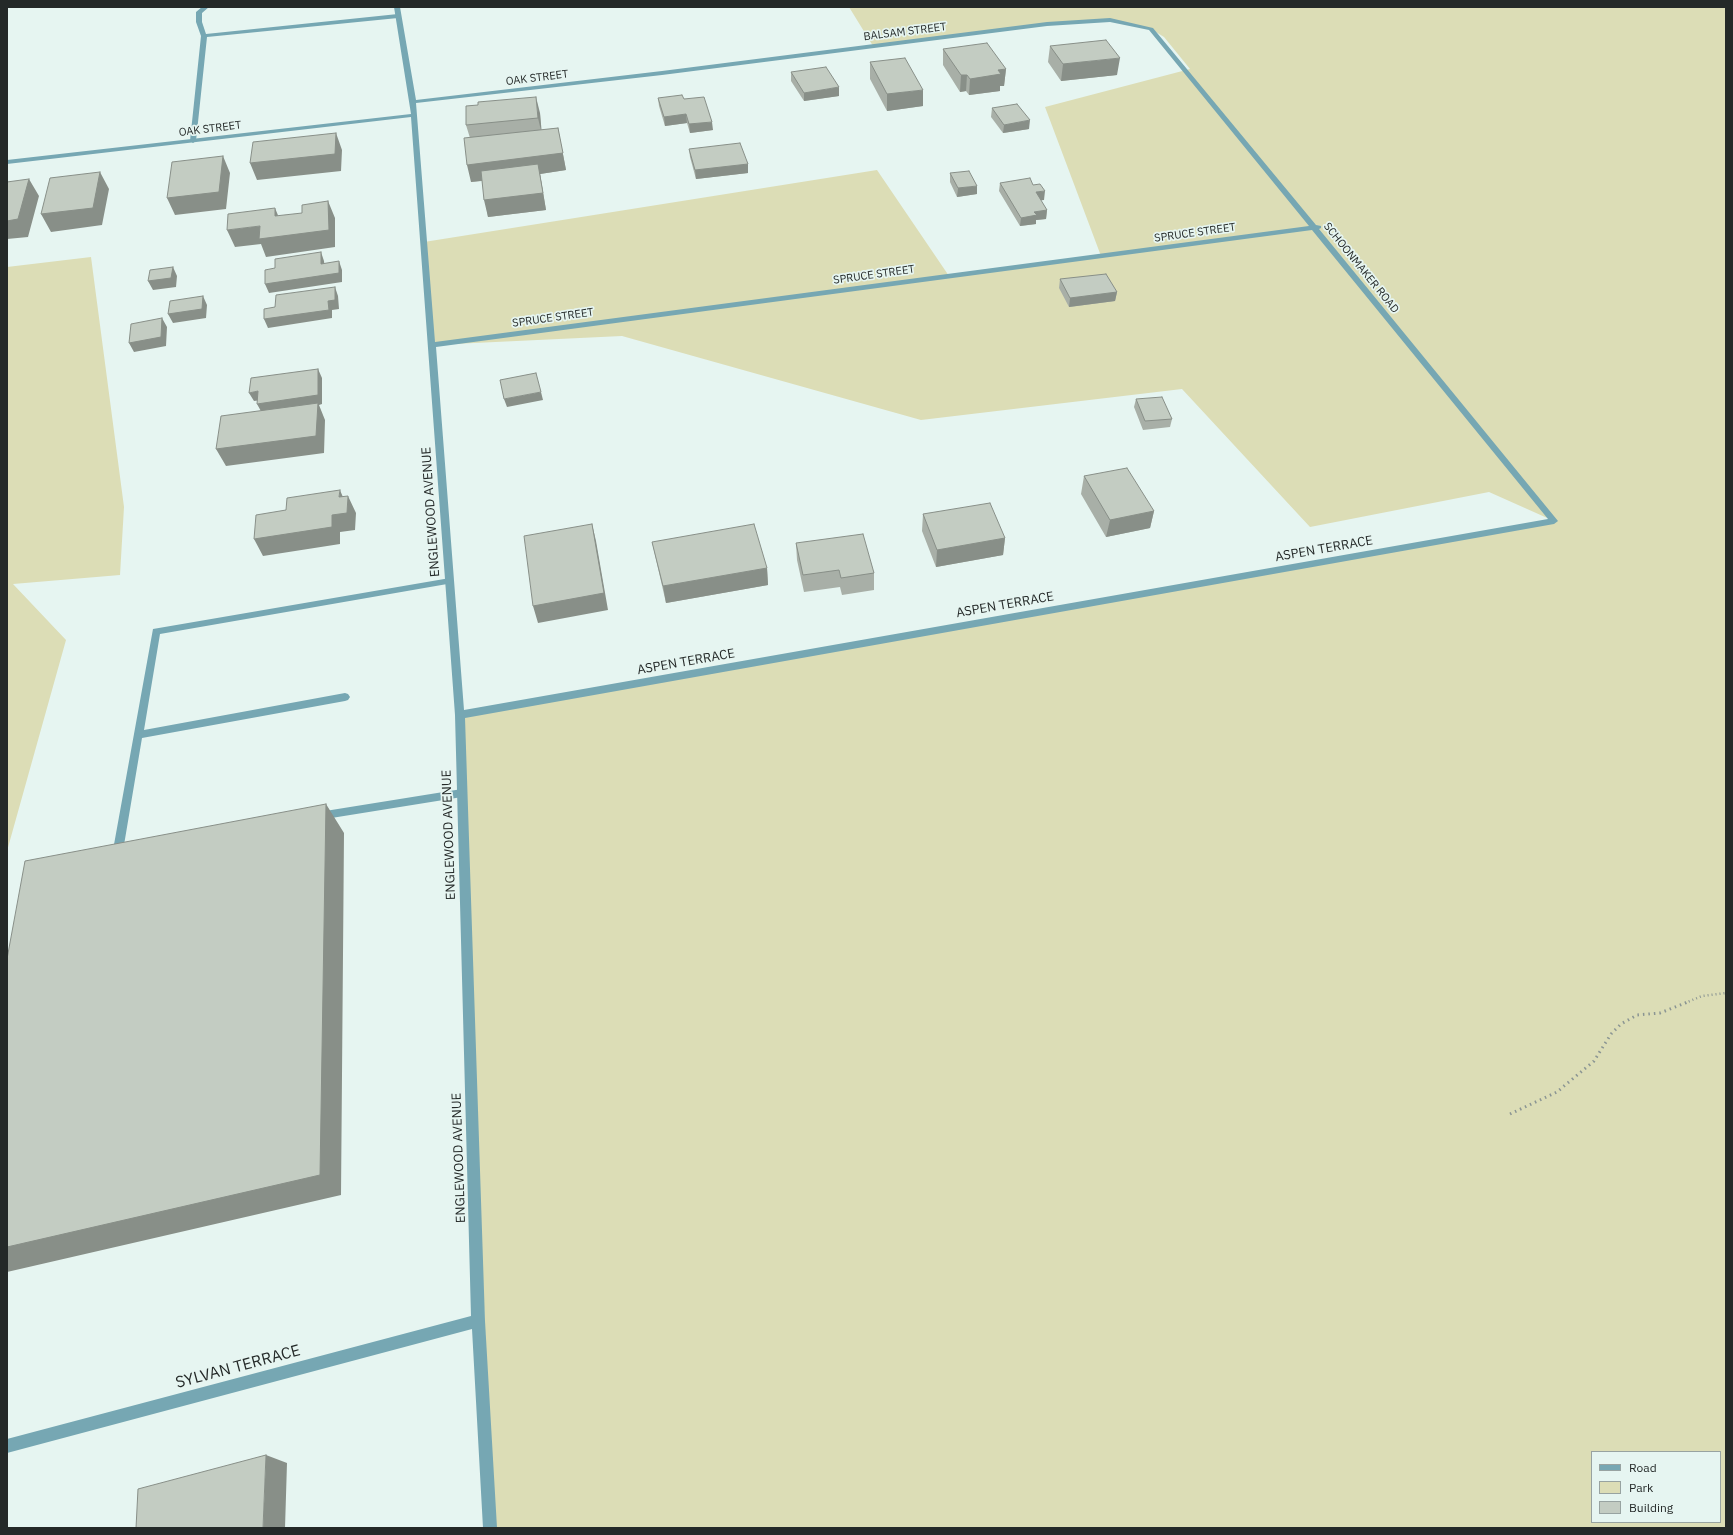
<!DOCTYPE html>
<style>
body{margin:0}
#map{position:relative;width:1733px;height:1535px;overflow:hidden;background:#e6f5f1;font-family:"IBM Plex Sans",sans-serif}
canvas{display:block}
.frame{position:absolute;inset:0;border:8px solid #242928;pointer-events:none}
.legend{position:absolute;left:1591px;top:1451px;width:130px;height:72px;box-sizing:border-box;background:#e6f5f1;border:1px solid #98a3a1;margin:0;padding:5px 7px;list-style:none;font-size:12px;color:#242928}
.legend li{display:flex;align-items:center;gap:8px;height:20px}
.legend b{width:20px;border:1px solid #98a3a1}
</style>
<div id="map">
<canvas width="1733" height="1535"></canvas>
<div class="frame"></div>
<ul class="legend">
<li><b style="height:5px;background:#76a7b3"></b>Road</li>
<li><b style="height:11px;background:#dcddb6"></b>Park</li>
<li><b style="height:11px;background:#c3ccc2"></b>Building</li>
</ul>
</div>
<script>
const ctx = document.querySelector('canvas').getContext('2d');
ctx.lineJoin = 'round';
function fill(path, color) {
  ctx.fillStyle = color;
  ctx.fill(path, 'evenodd');
}
function shape(rows) {
  const path = new Path2D();
  for (const r of rows) {
    path.moveTo(r[0], r[1]);
    for (let i = 2; i < r.length; i += 2) path.lineTo(r[i], r[i + 1]);
  }
  return path;
}
function stroke(path, color, width, dash) {
  ctx.strokeStyle = color;
  ctx.lineWidth = width;
  ctx.lineCap = dash ? 'butt' : 'round';
  ctx.setLineDash(dash || []);
  ctx.stroke(path);
}
function write(font, color, halo, rows, align = 'center') {
  ctx.font = font + ' "IBM Plex Sans",sans-serif';
  ctx.lineWidth = 3.5;
  ctx.setLineDash([]);
  ctx.textBaseline = 'middle';
  ctx.strokeStyle = halo;
  ctx.fillStyle = color;
  for (const [text, x, y, turn = 0] of rows) {
    ctx.save();
    ctx.translate(x, y);
    ctx.rotate((+turn || 0) * Math.PI / 180);
    ctx.textAlign = isNaN(turn) ? turn : align;
    if (halo) ctx.strokeText(text, 0, 0);
    ctx.fillText(text, 0, 0);
    ctx.restore();
  }
}
fill(shape([
 [849,7,1726,7,1726,1528,493,1528,460,715,1554,521,1489,492,1310,527,1182,389,921,420,622,336,432,345,424,242,877,170,949,276,1101,256,1045,107,1190,69,1164,37,1151,29,1110,20,1047,24,873,46],
 [1592,1452,1720,1452,1720,1522,1592,1522],
 [91,257,124,507,120,575,13,584,66,640,7,851,7,267]
]), '#dcddb6');
stroke(shape([
 [1685,1003,1702,996,1726,993]
]), '#8b9593', 2.5, [1, 3]);
stroke(shape([
 [1510,1114,1557,1092,1594,1061,1611,1034,1621,1024,1637,1015,1660,1013,1688,1002]
]), '#8b9593', 3, [1.5, 4]);
fill(shape([
 [202,7,209,7,202,13,202,22,206,34,398,14,401,16,398,18,207,37,196,141,193,143,190,141,201,36,196,22,196,12,202,7],
 [450,578,454,581,453,583,160,634,144,730,345,693,348,694,350,697,348,700,345,701,142,738,124,845,128,846,129,849,128,852,124,853,114,853,113,850,153,629,450,578],
 [462,789,466,790,467,793,466,796,462,797,319,820,315,819,314,816,315,813,319,812,462,789]
]), '#76a7b3');
fill(shape([
 [394,7,400,7,416,100,662,71,1047,22,1110,18,1153,28,1316,225,1321,226,1321,228,1319,229,1558,521,1554,524,465,718,485,1321,497,1528,483,1528,472,1329,7,1453,7,1439,471,1316,455,715,411,117,7,164,7,160,411,114,394,7],
 [1110,22,1149,30,1309,226,435,342,416,103,662,75,1047,26,1110,22],
 [1312,230,1548,519,464,710,436,347,1312,230]
]), '#76a7b3');
fill(shape([
 [1050,46,1117,75,1061,81,1048,62],
 [943,49,1006,69,1004,86,1000,86,1000,91,969,95,966,91,960,92,943,65],
 [870,62,923,106,887,111,870,79],
 [791,72,839,96,804,101,791,81],
 [658,98,684,99,713,130,690,133,687,123,665,126,659,106],
 [992,108,1029,129,1003,133,991,117],
 [540,113,541,130,558,128,566,170,540,174,546,210,488,217,482,181,471,182,470,138,466,125],
 [689,149,748,164,748,173,696,179,690,157],
 [950,173,977,194,957,197,950,182],
 [1000,183,1044,200,1040,200,1047,210,1046,219,1036,220,1036,224,1020,226,999,191],
 [1060,279,1117,292,1115,301,1069,307,1059,288],
 [1136,399,1172,419,1170,427,1143,430,1134,407],
 [1084,476,1154,511,1150,528,1106,537,1081,494],
 [923,514,1005,538,1003,555,936,567,922,531],
 [652,542,767,568,768,585,666,603],
 [796,543,874,573,874,590,842,595,840,587,804,592,797,560]
]), '#a8afa7');
fill(shape([
 [1120,58,1117,75,1061,81,1063,64],
 [1006,69,1004,86,1000,86,1000,91,969,95,970,79,998,70],
 [961,75,967,75,966,91,960,92],
 [839,87,839,96,804,101,804,93],
 [923,90,923,106,887,111,887,94],
 [536,97,540,113,542,135,538,118],
 [686,114,687,123,665,126,664,117],
 [1030,120,1029,129,1003,133,1004,125],
 [712,122,713,130,690,133,689,124],
 [558,128,566,170,540,174,546,210,488,217,484,200,539,174,471,182,467,165],
 [336,133,342,150,341,171,257,180,250,163],
 [223,156,230,173,226,209,175,215,167,198],
 [748,164,748,173,696,179,695,170],
 [100,172,109,189,102,225,51,232,41,214],
 [29,179,39,196,28,237,7,239,7,221],
 [977,186,977,194,957,197,958,188],
 [1045,191,1044,200,1035,201,1036,192],
 [328,201,335,218,335,247,266,257,261,244,235,247,227,230,260,226,265,238],
 [275,208,282,225,275,216],
 [1047,210,1046,219,1036,220,1036,224,1020,226,1021,218,1034,212],
 [321,252,324,261,325,273,321,264],
 [339,261,342,270,342,282,269,293,265,284],
 [173,267,177,276,176,287,153,290,148,281],
 [335,287,338,296,339,309,332,310,332,318,268,328,264,319,328,301],
 [1117,292,1115,301,1069,307,1070,298],
 [203,296,207,305,206,318,173,323,168,314],
 [162,318,167,327,166,346,134,352,129,343],
 [318,369,322,378,322,404,319,405,325,420,324,453,226,466,216,449,262,413,257,404],
 [258,391,262,400,254,401,249,393],
 [541,392,543,400,507,407,504,399],
 [340,490,347,507,348,496,356,513,355,530,340,532,340,544,263,556,254,539,332,515,339,497],
 [1154,511,1150,528,1106,537,1110,520],
 [592,524,596,541,608,610,538,623,533,606],
 [1005,538,1003,555,936,567,937,550],
 [767,568,768,585,666,603,663,586],
 [326,804,344,833,341,1195,7,1272,7,1247],
 [266,1455,287,1463,285,1528,263,1528]
]), '#888f88');
const building = shape([
 [1106,40,1120,58,1063,64,1050,46,1106,40],
 [987,43,1006,69,998,70,1001,74,970,79,967,75,961,75,943,49,987,43],
 [905,58,923,90,887,94,870,62,905,58],
 [826,67,839,87,804,93,791,72,826,67],
 [682,95,684,99,704,97,712,122,689,124,686,114,664,117,658,98,682,95],
 [536,97,538,118,466,125,466,106,478,105,478,102,536,97],
 [1017,104,1030,120,1004,125,992,108,1017,104],
 [558,128,563,153,467,165,464,138,558,128],
 [336,133,335,154,250,163,253,142,336,133],
 [740,143,748,164,695,170,689,149,740,143],
 [223,156,219,192,167,198,172,162,223,156],
 [538,164,543,193,484,200,481,171,538,164],
 [969,171,977,186,958,188,950,173,969,171],
 [100,172,93,208,41,214,50,178,100,172],
 [1030,178,1033,185,1040,184,1045,191,1036,192,1047,210,1034,212,1037,215,1021,218,1000,183,1030,178],
 [29,179,18,219,7,221,7,182,29,179],
 [328,201,329,230,259,239,260,226,227,230,228,214,275,208,275,216,302,213,302,205,328,201],
 [321,252,321,264,339,261,339,273,265,284,265,270,275,268,275,259,321,252],
 [173,267,171,278,148,281,150,270,173,267],
 [1106,274,1117,292,1070,298,1060,279,1106,274],
 [335,287,335,300,328,301,329,310,264,319,264,309,275,307,276,295,335,287],
 [203,296,202,309,168,314,170,301,203,296],
 [162,318,161,337,129,343,131,324,162,318],
 [318,369,318,395,257,404,258,391,249,393,251,378,318,369],
 [536,373,541,392,504,399,500,380,536,373],
 [1162,397,1172,419,1145,421,1136,399,1162,397],
 [318,403,316,436,216,449,221,416,318,403],
 [1127,468,1154,511,1110,520,1084,476,1127,468],
 [340,490,339,497,348,496,347,513,332,515,332,527,254,539,256,515,286,510,287,498,340,490],
 [990,503,1005,538,937,550,923,514,990,503],
 [592,524,604,593,533,606,524,536,592,524],
 [754,524,767,568,663,586,652,542,754,524],
 [863,534,874,573,841,578,839,570,803,575,796,543,863,534],
 [326,804,320,1175,7,1247,7,959,25,861,326,804],
 [266,1455,263,1528,136,1528,138,1489,266,1455]
]);
fill(building, '#c3ccc2');
stroke(building, '#888f88', 1);
write('11px', '#242928', '#e6f5f1', [
 ["BALSAM STREET",905,32,-7],
 ["OAK STREET",537,78,-7],
 ["OAK STREET",210,129,-7],
 ["SPRUCE STREET",1195,233,-8],
 ["SCHOONMAKER ROAD",1361,268,51],
 ["SPRUCE STREET",874,275,-8],
 ["SPRUCE STREET",553,318,-8]
]);
write('13px', '#242928', '#e6f5f1', [
 ["ENGLEWOOD AVENUE",431,512,-94],
 ["ASPEN TERRACE",1324,549,-10],
 ["ASPEN TERRACE",1005,605,-10],
 ["ASPEN TERRACE",686,662,-10],
 ["ENGLEWOOD AVENUE",449,835,-92],
 ["ENGLEWOOD AVENUE",459,1158,-92]
]);
write('16px', '#242928', '#e6f5f1', [
 ["SYLVAN TERRACE",238,1367,-15]
]);
</script>
